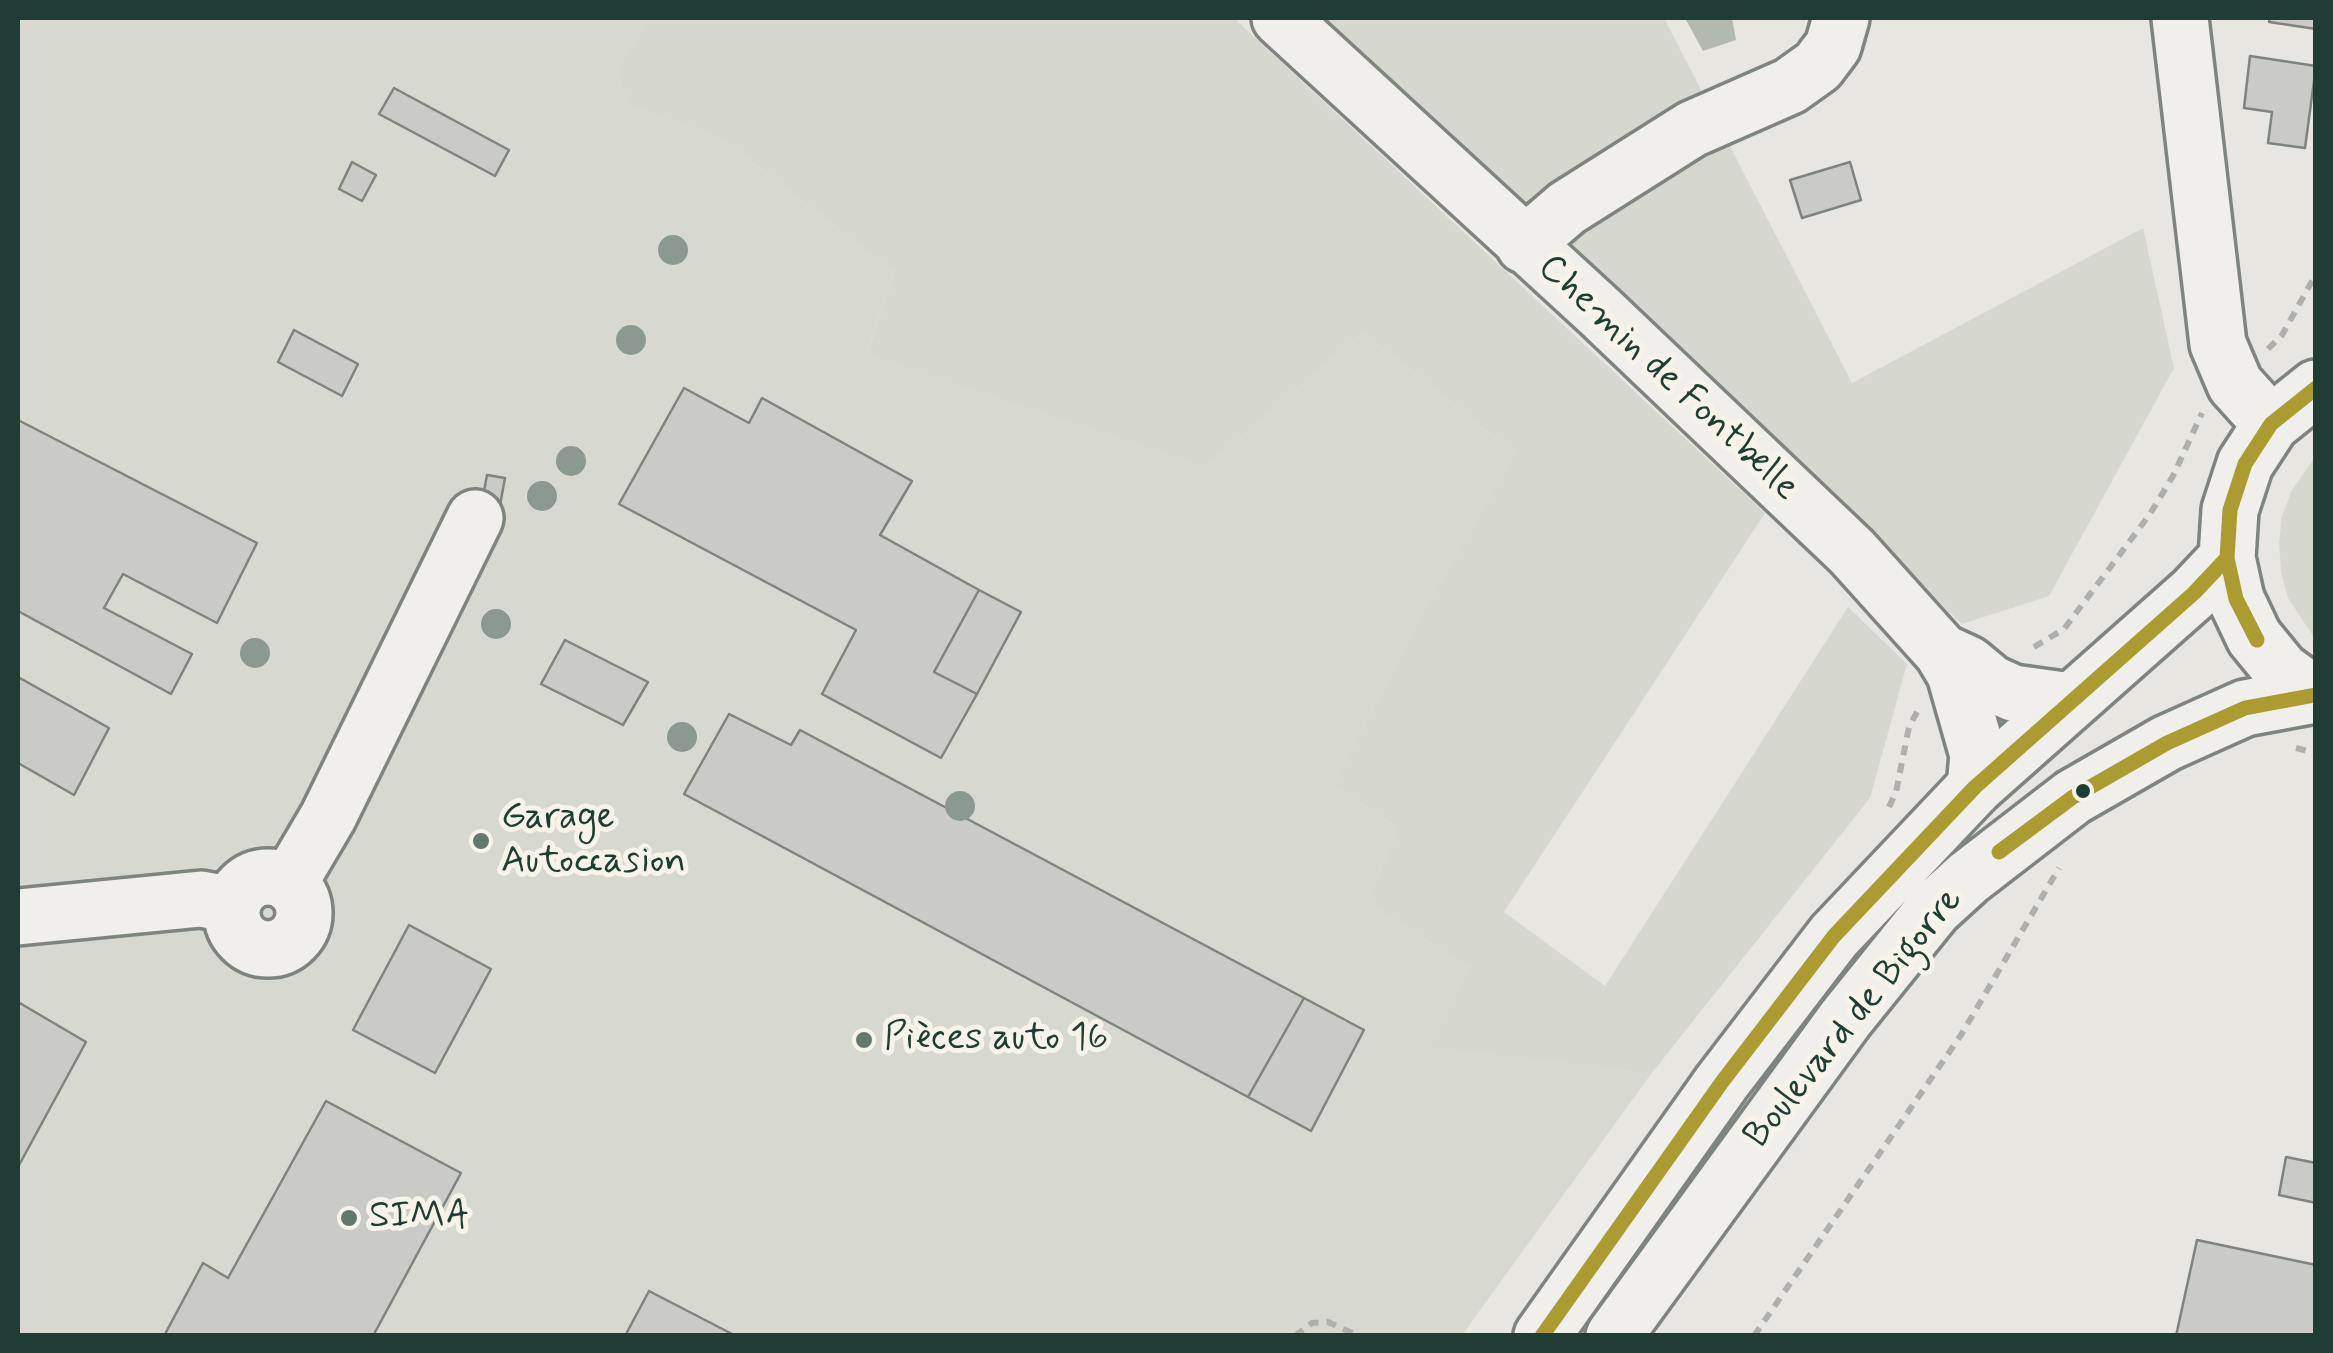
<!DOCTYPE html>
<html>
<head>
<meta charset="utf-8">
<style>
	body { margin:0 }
	#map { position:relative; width:2333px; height:1353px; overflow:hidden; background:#e7e6e0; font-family:Mynerve,sans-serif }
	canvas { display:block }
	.frame { position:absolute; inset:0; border:20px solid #1f3d34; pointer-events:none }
</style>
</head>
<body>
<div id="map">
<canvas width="2333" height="1353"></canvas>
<div class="frame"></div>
</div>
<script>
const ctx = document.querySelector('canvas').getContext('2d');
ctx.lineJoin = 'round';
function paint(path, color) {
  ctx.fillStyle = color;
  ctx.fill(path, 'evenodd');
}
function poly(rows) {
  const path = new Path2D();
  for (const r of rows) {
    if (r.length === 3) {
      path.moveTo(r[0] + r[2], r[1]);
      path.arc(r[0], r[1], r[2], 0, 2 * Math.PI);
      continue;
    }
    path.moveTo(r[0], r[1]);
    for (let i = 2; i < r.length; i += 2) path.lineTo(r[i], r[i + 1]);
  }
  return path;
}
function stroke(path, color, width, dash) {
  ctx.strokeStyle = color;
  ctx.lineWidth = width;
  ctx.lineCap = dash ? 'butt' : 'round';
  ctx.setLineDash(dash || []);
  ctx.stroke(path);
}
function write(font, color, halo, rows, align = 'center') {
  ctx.font = font + ' Mynerve,sans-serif';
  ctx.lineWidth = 10;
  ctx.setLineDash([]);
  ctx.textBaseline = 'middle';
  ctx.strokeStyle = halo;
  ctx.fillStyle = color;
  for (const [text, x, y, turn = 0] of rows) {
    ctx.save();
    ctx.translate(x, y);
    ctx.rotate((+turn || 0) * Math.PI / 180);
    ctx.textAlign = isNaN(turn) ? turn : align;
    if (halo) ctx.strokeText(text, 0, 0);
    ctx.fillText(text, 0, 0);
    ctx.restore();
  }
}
paint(poly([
	[18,18,649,18,615,71,628,105,725,141,894,273,867,353,1205,468,1363,333,1514,453,1425,607,1333,784,1398,828,1366,902,1468,967,1429,1048,1651,1074,1462,1335,18,1335]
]), '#d7d9d0');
paint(poly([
	[649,18,1234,18,1765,513,1504,912,1605,986,1848,607,1907,664,1870,798,1651,1074,1428,1048,1468,967,1366,902,1398,828,1333,784,1425,607,1514,453,1363,333,1205,468,867,354,894,273,725,141,628,105,615,71],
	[1325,18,1664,18,1852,383,2143,228,2174,368,2049,596,1962,624],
	[2315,457,2315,639,2288,598,2281,571,2279,543,2282,516,2292,490]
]), '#d6d8cf');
paint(poly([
	[1685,18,1732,18,1736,40,1703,51]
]), '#b2b9b0');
const building = poly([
	[2270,18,2316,18,2316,29,2269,22,2270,18],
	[2250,56,2316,66,2305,148,2268,143,2272,112,2244,108,2250,56],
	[394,88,509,150,495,176,379,114,394,88],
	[352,162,376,175,362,201,339,189,352,162],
	[1850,162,1861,200,1802,218,1790,180,1850,162],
	[294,330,358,364,342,396,278,362,294,330],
	[684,388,749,423,762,398,912,481,880,535,979,590,934,672,977,694,941,758,822,694,856,630,619,504,684,388],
	[18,420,257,543,217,623,123,574,104,608,192,654,171,694,18,611,18,420],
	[487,475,505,478,500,505,482,502,487,475],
	[979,590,1021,612,977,694,934,672,979,590],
	[565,640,648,682,623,725,541,684,565,640],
	[18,677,109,728,74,795,18,763,18,677],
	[729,714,791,745,800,730,1304,998,1248,1097,684,794,729,714],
	[409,925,491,969,435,1073,353,1030,409,925],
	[1304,998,1364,1030,1311,1131,1248,1097,1304,998],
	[18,1002,86,1042,18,1167,18,1002],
	[326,1101,461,1173,373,1336,164,1336,203,1263,228,1278,326,1101],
	[2286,1157,2316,1163,2316,1203,2279,1195,2286,1157],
	[2197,1240,2316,1265,2316,1336,2176,1336,2197,1240],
	[649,1291,736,1336,625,1336,649,1291]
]);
paint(building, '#cacbc6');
stroke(building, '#7e847f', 2.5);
const minor = poly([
	[1280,18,1600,312,1852,552,1942,652,1968,664,1991,683,2013,693,2071,701],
	[2180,18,2218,344,2235,384,2271,424],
	[1524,245,1567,208,1692,129,1790,86,1818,66,1833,46,1841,18],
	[1942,652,1955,674,1978,755,1975,787],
	[268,913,36],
	[289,883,328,817,475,518],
	[18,917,201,899,233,905]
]);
const major = poly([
	[2316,388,2271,424,2245,464,2230,510,2227,558,2236,599,2254,637,2281,670,2316,696],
	[1542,1336,1722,1082,1834,936,1975,787,2194,593,2227,558],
	[1614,1336,1846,1018,1934,909,1968,878,2073,797,2167,743,2245,708,2315,695]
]);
stroke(minor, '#7e847f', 62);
stroke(major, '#7e847f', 62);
stroke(poly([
	[2268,349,2282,335,2316,274],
	[2034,647,2064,629,2150,514,2173,476,2202,413],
	[2296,748,2316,753],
	[1889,807,1896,792,1909,727,1918,710],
	[1295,1336,1312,1323,1328,1322,1359,1336],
	[1754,1336,1961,1035,2059,868]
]), '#aeb0ac', 6, [10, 8]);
stroke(minor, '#f0efeb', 55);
stroke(major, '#f0efeb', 55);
stroke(poly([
	[2257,640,2236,599,2227,558,2230,510,2245,464,2271,424,2316,388],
	[1999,852,2073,797,2167,743,2245,708,2315,695],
	[1542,1336,1722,1082,1834,936,1975,787,2194,593,2227,558]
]), '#ab9c32', 15);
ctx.fillStyle = '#8c9991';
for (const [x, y] of [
	[673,250],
	[631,340],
	[571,461],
	[542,496],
	[496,624],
	[255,653],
	[682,737],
	[960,806]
]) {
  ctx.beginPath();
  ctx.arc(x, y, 15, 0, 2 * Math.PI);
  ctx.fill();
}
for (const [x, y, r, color] of [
	[2083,791,9,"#1f3d34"],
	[481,841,10,"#657870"],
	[864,1040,10,"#657870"],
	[349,1218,10,"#657870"]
]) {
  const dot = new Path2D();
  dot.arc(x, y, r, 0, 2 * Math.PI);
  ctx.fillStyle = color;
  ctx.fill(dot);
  stroke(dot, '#f7f3e8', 4);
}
write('38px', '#1f3d34', '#f7f3e8', [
	["Chemin de Fontbelle",1667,379,43],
	["Boulevard de Bigorre",1855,1019,-51]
]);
write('38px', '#1f3d34', '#f7f3e8', [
	["Garage",501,819],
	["Autoccasion",501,863],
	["Pièces auto 16",884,1040],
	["SIMA",369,1218]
], 'left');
</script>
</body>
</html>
